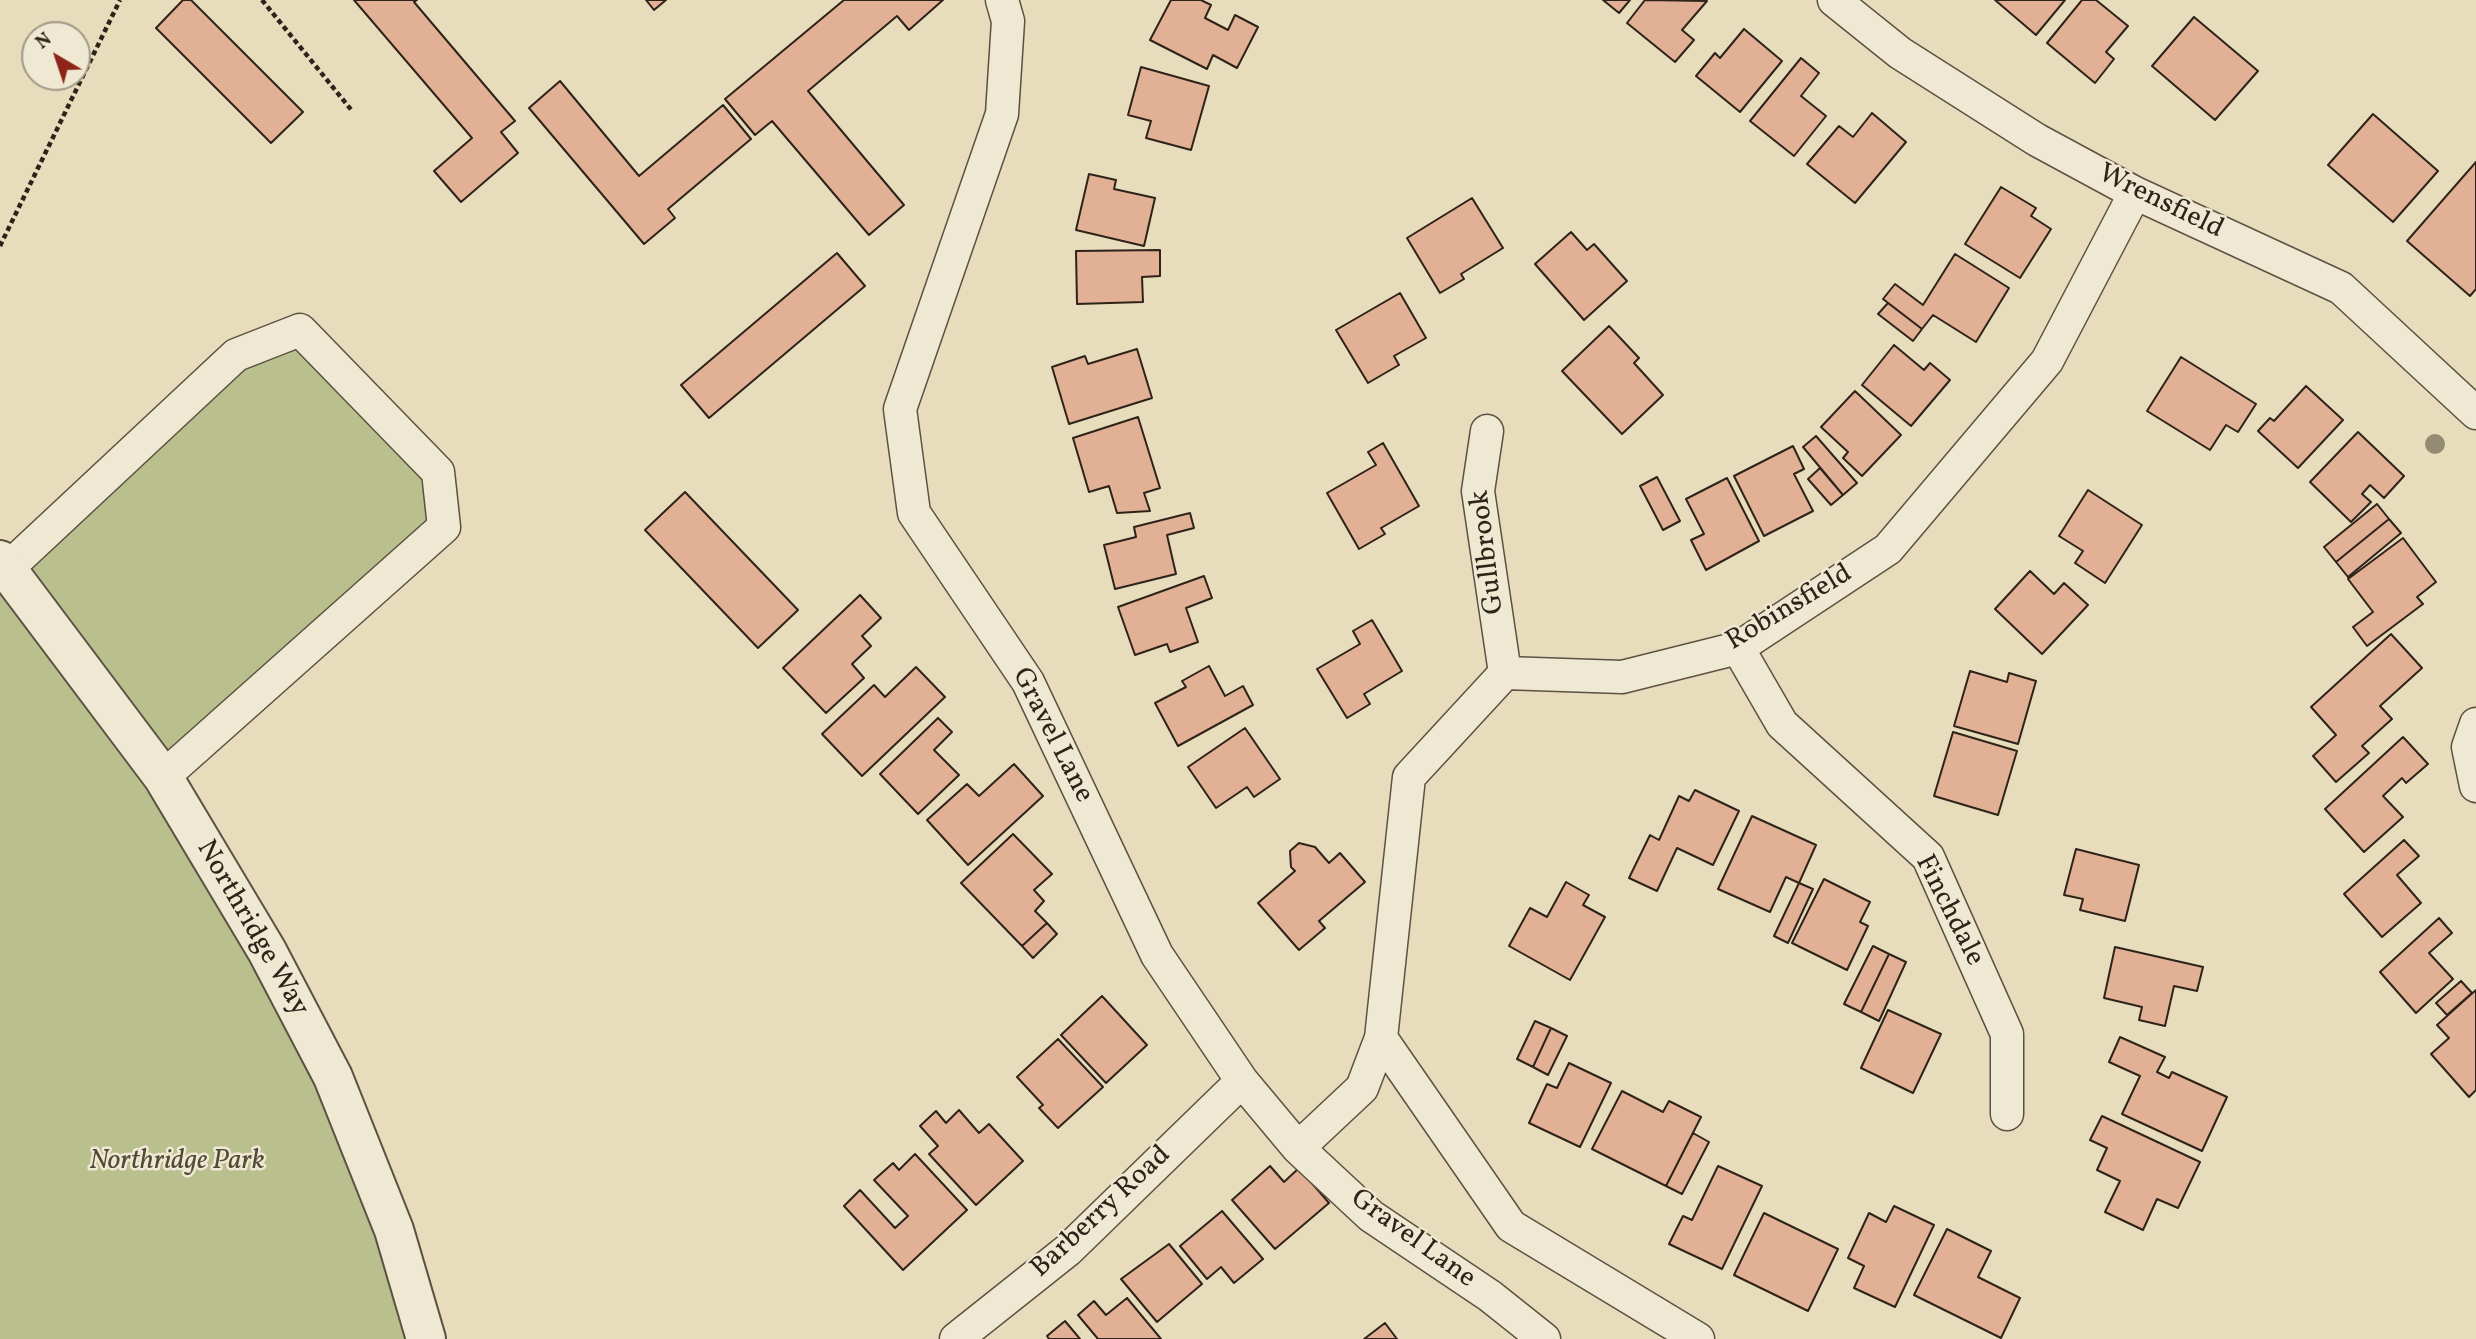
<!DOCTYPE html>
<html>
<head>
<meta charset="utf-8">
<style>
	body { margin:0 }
	#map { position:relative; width:2476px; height:1339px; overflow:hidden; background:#e7dcbb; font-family:Vollkorn,serif }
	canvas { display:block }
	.north { position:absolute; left:21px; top:21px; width:70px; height:70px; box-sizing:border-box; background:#efe8d3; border:2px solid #a29989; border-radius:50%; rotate:321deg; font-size:19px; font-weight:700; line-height:28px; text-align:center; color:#2e2319 }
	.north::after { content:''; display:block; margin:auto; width:24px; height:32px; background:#8f2418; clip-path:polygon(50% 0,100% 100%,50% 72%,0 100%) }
</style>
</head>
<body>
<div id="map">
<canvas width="2476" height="1339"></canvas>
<div class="north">N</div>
</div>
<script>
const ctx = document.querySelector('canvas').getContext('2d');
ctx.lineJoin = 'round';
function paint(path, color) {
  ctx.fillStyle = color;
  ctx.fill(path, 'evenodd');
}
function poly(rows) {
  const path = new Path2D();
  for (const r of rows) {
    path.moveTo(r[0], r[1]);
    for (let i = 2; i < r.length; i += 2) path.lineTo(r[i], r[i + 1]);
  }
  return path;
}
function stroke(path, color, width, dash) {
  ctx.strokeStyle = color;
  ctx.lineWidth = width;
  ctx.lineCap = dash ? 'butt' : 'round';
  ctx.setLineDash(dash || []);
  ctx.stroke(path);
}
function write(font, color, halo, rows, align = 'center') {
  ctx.font = font + ' Vollkorn,serif';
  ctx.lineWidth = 5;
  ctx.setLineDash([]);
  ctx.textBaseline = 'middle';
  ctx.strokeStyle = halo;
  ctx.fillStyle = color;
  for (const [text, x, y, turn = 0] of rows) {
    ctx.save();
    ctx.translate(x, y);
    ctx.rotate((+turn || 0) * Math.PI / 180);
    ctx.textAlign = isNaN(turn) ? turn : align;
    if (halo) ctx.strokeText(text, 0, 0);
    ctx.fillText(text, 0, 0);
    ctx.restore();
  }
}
paint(poly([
	[300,330,438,472,444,527,163,777,267,951,426,1339,0,1339,0,564,236,355]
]), '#b9bf8d');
const building = poly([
	[183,0,191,0,303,112,271,143,156,28,183,0],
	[354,0,417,0,414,2,515,121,501,132,518,153,461,202,434,171,472,138,354,0],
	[646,0,666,0,654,10,646,0],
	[844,0,943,0,909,30,897,16,808,91,904,205,869,235,772,121,755,135,725,99,844,0],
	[1171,0,1201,0,1211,5,1205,18,1228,30,1235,15,1258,27,1237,68,1213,55,1207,69,1150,40,1171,0],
	[1603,0,1630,0,1619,13,1603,0],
	[1645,0,1707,1,1682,30,1694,40,1675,62,1627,23,1645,0],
	[1995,0,2065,0,2036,35,1995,0],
	[2082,0,2096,0,2128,26,2106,52,2114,59,2095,83,2047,43,2082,0],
	[2194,17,2258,71,2215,120,2152,66,2194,17],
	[1744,29,1782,61,1740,112,1696,76,1715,53,1720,58,1744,29],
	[1801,58,1819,73,1801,96,1826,116,1794,156,1750,121,1801,58],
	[1141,67,1209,86,1191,150,1146,138,1151,121,1128,115,1141,67],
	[560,81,639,176,723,105,751,139,668,209,675,218,644,244,529,108,560,81],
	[1872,113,1906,142,1855,203,1807,164,1839,126,1853,137,1872,113],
	[2373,114,2438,171,2393,222,2328,165,2373,114],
	[2476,162,2476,289,2470,296,2407,241,2476,162],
	[1089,174,1116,180,1114,189,1155,198,1144,246,1076,230,1089,174],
	[2001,187,2036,208,2031,216,2051,229,2020,278,1965,244,2001,187],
	[1472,198,1503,248,1461,274,1464,279,1440,293,1407,238,1472,198],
	[1571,232,1587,250,1594,244,1627,281,1584,320,1535,264,1571,232],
	[1160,250,1160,276,1142,277,1143,302,1077,304,1076,251,1160,250],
	[837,253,865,286,709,418,681,385,837,253],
	[1955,254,2009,288,1976,342,1933,315,1922,329,1883,299,1895,284,1923,305,1955,254],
	[1400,293,1426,338,1394,356,1399,365,1368,383,1336,330,1400,293],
	[1888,303,1922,329,1913,341,1878,314,1888,303],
	[1609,326,1639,358,1634,363,1663,395,1622,434,1562,371,1609,326],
	[1894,345,1924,370,1930,363,1950,380,1911,426,1862,385,1894,345],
	[1137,349,1152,398,1069,424,1052,367,1085,356,1088,364,1137,349],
	[2181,357,2256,404,2238,432,2226,425,2210,450,2147,411,2181,357],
	[2306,386,2343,420,2298,468,2258,431,2270,418,2274,421,2306,386],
	[1855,391,1901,435,1862,476,1843,458,1848,452,1821,427,1855,391],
	[1138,417,1160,488,1144,493,1150,511,1117,513,1109,486,1089,492,1073,438,1138,417],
	[2358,432,2404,476,2384,498,2370,485,2362,494,2371,502,2351,522,2310,482,2358,432],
	[1816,436,1857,483,1843,495,1803,447,1816,436],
	[1383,443,1419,506,1381,528,1385,534,1359,549,1327,493,1376,465,1368,452,1383,443],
	[1793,446,1804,469,1794,474,1813,511,1764,536,1734,476,1793,446],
	[1820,468,1843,495,1831,505,1808,479,1820,468],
	[1657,477,1680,521,1663,530,1640,486,1657,477],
	[1727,478,1759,541,1706,570,1691,540,1704,534,1686,499,1727,478],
	[2088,490,2142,525,2105,583,2075,563,2083,551,2059,536,2088,490],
	[685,492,798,610,758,648,645,530,685,492],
	[2377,504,2389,519,2336,562,2324,547,2377,504],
	[1190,513,1194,528,1167,535,1176,574,1115,589,1104,545,1136,537,1134,527,1190,513],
	[2389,519,2401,533,2348,577,2336,562,2389,519],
	[2403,538,2436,582,2417,597,2423,604,2367,646,2353,627,2373,612,2348,579,2403,538],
	[2030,571,2054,594,2064,583,2088,605,2042,654,1995,609,2030,571],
	[1204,576,1212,598,1186,608,1198,642,1170,652,1167,644,1135,655,1118,607,1204,576],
	[860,595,881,618,862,636,871,646,852,664,864,678,826,713,783,668,860,595],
	[1372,620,1402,671,1364,694,1370,704,1347,718,1317,669,1360,644,1353,631,1372,620],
	[2391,634,2422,668,2380,706,2392,719,2362,746,2369,753,2336,782,2313,756,2336,735,2311,707,2391,634],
	[1209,666,1225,696,1243,686,1253,705,1178,746,1155,703,1186,687,1182,681,1209,666],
	[916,667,945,697,862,776,822,734,874,685,885,697,916,667],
	[1970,671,2007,682,2009,673,2036,681,2018,744,1954,726,1970,671],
	[938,718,952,732,934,750,959,775,918,814,880,774,938,718],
	[1245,728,1280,779,1254,797,1247,787,1216,808,1188,767,1245,728],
	[1953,732,2017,751,1998,815,1934,796,1953,732],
	[2403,737,2428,764,2406,783,2402,778,2383,796,2403,817,2364,852,2325,809,2403,737],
	[1014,764,1043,796,968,865,927,820,967,784,979,796,1014,764],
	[1695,790,1739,811,1713,865,1677,848,1657,891,1629,878,1650,835,1659,840,1679,796,1689,801,1695,790],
	[1752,816,1816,845,1799,883,1786,877,1770,912,1718,889,1752,816],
	[1013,834,1052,874,1034,890,1044,901,1035,911,1047,923,1022,946,961,883,1013,834],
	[2404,840,2419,856,2397,875,2421,903,2382,937,2344,894,2404,840],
	[1299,843,1315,847,1329,863,1340,853,1365,882,1319,921,1325,928,1299,950,1258,903,1295,871,1291,867,1290,851,1299,843],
	[2076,849,2139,865,2125,921,2080,910,2083,899,2064,895,2076,849],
	[1824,879,1870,902,1860,922,1868,926,1847,970,1792,943,1824,879],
	[1566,882,1589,895,1583,905,1605,917,1570,980,1509,946,1530,908,1547,917,1566,882],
	[1799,883,1813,889,1788,943,1774,936,1799,883],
	[2439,918,2452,933,2429,953,2453,979,2416,1013,2380,972,2439,918],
	[1047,923,1057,934,1033,958,1022,946,1047,923],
	[1873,946,1889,954,1861,1012,1844,1004,1873,946],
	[2115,947,2203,967,2197,991,2174,986,2165,1026,2139,1020,2142,1007,2104,998,2115,947],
	[1889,954,1906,962,1879,1021,1861,1012,1889,954],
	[2461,981,2472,993,2447,1015,2436,1003,2461,981],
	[2476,990,2476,1090,2469,1097,2431,1054,2449,1038,2437,1025,2476,990],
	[1102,996,1147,1045,1106,1083,1061,1035,1102,996],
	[1888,1010,1941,1034,1913,1093,1861,1068,1888,1010],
	[1535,1021,1551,1028,1533,1067,1517,1059,1535,1021],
	[1551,1028,1567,1036,1548,1075,1533,1067,1551,1028],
	[2120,1037,2165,1057,2157,1072,2169,1078,2172,1072,2227,1097,2202,1151,2122,1114,2140,1076,2109,1062,2120,1037],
	[1058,1039,1103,1087,1058,1128,1039,1108,1043,1105,1017,1077,1058,1039],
	[1569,1063,1611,1083,1580,1147,1529,1123,1547,1084,1557,1088,1569,1063],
	[1622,1091,1663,1112,1669,1101,1701,1117,1666,1186,1592,1149,1622,1091],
	[959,1110,979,1133,989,1124,1023,1161,976,1205,929,1154,938,1146,920,1126,936,1111,946,1123,959,1110],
	[2102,1116,2200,1162,2178,1208,2157,1199,2143,1230,2105,1212,2120,1181,2097,1170,2107,1148,2090,1140,2102,1116],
	[1693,1133,1709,1142,1682,1194,1666,1186,1693,1133],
	[915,1154,967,1210,903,1270,844,1206,860,1190,895,1228,908,1216,874,1180,893,1163,899,1170,915,1154],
	[1270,1166,1284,1182,1299,1168,1329,1203,1275,1249,1232,1200,1270,1166],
	[1718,1166,1762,1186,1722,1269,1669,1244,1683,1216,1692,1220,1718,1166],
	[1894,1206,1934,1225,1895,1307,1854,1288,1864,1266,1848,1258,1869,1213,1886,1222,1894,1206],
	[1222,1211,1263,1259,1234,1283,1221,1267,1207,1279,1180,1246,1222,1211],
	[1764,1213,1838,1249,1808,1311,1734,1275,1764,1213],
	[1947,1229,1991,1251,1978,1277,2020,1298,2001,1338,1914,1295,1947,1229],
	[1169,1244,1202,1284,1157,1322,1121,1279,1169,1244],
	[1127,1298,1161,1339,1098,1339,1078,1315,1094,1301,1106,1315,1127,1298],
	[1065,1321,1080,1339,1049,1339,1047,1336,1065,1321],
	[1385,1323,1397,1339,1364,1339,1385,1323]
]);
paint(building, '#e2b095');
stroke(building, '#2e2319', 2);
const minor = poly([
	[1002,0,1008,21,1002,114,900,409,914,513,1028,682,1157,955,1242,1081,1298,1148,1371,1216,1490,1296,1544,1339],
	[1834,0,1900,53,2037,140,2135,193,2341,288,2476,413],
	[1487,431,1478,491,1505,673],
	[8,568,236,355,300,330,438,472,444,527,163,777],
	[1738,648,1782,724,1928,857,2007,1034,2007,1114],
	[2476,724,2468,747,2476,786],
	[1381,1038,1511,1226,1698,1339],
	[1298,1148,1362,1088,1381,1038,1409,777,1505,673,1622,677,1738,648,1888,549,2047,361,2135,193],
	[956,1339,1068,1250,1242,1081]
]);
const tertiary = poly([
	[0,560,163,777,267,951,333,1077,394,1230,426,1339]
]);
stroke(minor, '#5c5142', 35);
stroke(tertiary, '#5c5142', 42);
stroke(poly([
	[262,0,353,112],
	[0,246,120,0]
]), '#2e2319', 4.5, [5, 3.5]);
stroke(minor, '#efe8d3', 32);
stroke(tertiary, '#efe8d3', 38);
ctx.fillStyle = '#948c72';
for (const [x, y] of [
	[2435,444]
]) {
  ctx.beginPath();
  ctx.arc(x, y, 10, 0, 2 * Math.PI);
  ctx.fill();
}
write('28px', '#2e2319', '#efe8d3', [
	["Wrensfield",2160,203,26],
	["Gullbrook",1489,552,-97],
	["Robinsfield",1790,609,-31],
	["Gravel Lane",1051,736,63],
	["Finchdale",1948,911,63],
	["Northridge Way",251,929,60],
	["Barberry Road",1102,1213,-43],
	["Gravel Lane",1412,1240,36]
]);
write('italic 28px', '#514a36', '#efe8d3', [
	["Northridge Park",177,1163]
]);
</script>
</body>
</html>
